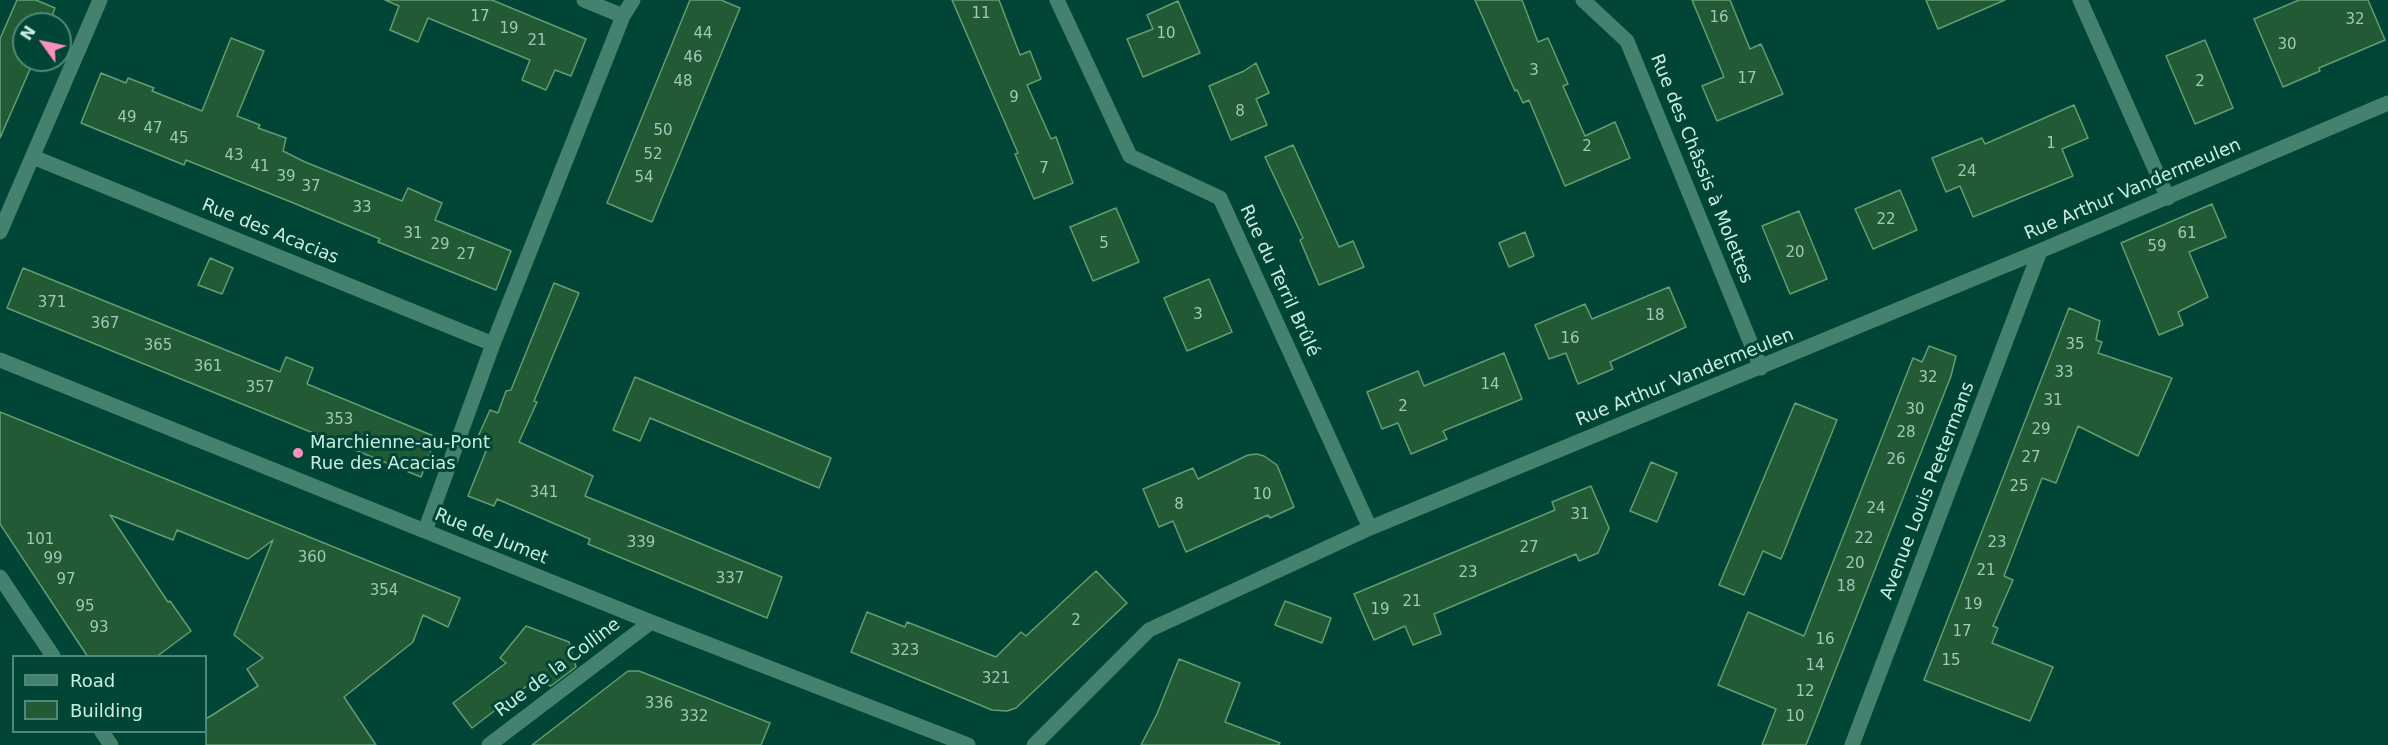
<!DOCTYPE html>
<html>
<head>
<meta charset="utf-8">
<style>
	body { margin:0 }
	#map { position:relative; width:2388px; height:745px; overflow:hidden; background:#004535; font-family:"DejaVu Sans",sans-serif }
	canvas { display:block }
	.legend { position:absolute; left:12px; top:655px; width:195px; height:78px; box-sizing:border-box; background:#004535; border:2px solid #50897a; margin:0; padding:8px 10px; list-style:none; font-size:18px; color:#c9eee1 }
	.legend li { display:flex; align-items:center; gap:12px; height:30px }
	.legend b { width:30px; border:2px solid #50897a }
	.north { position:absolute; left:12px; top:12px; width:60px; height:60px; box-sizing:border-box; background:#004535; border:2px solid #50897a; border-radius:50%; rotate:303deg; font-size:16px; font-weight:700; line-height:24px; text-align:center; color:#c9eee1 }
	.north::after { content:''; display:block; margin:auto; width:21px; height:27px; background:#fc8fc2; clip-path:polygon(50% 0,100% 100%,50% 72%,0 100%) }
</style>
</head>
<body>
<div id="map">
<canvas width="2388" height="745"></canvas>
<ul class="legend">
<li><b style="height:8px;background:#44826f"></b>Road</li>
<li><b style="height:16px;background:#215a34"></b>Building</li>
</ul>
<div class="north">N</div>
</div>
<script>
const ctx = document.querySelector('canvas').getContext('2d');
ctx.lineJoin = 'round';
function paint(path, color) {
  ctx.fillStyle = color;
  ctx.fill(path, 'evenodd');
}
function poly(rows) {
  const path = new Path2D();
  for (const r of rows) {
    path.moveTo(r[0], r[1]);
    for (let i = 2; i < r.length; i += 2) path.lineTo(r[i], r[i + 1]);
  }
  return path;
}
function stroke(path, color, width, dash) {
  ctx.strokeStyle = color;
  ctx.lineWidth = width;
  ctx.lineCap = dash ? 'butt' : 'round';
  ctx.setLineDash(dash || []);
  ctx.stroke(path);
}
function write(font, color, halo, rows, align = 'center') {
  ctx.font = font + ' "DejaVu Sans",sans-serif';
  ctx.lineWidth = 6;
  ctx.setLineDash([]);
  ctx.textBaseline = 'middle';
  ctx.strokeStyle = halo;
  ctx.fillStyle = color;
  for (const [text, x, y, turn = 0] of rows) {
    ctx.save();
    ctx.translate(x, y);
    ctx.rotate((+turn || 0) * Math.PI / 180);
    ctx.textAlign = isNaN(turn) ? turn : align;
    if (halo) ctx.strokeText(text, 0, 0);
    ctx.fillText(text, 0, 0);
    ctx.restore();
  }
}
const building = poly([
	[17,0,36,0,55,8,49,24,24,24,24,60,34,60,0,138,0,39,17,0],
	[385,0,492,0,586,39,571,76,555,70,546,90,522,80,530,60,428,18,418,42,390,30,399,6,385,0],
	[690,0,721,0,740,8,652,222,607,203,690,0],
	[952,0,999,0,1020,55,1030,51,1041,79,1027,85,1051,139,1056,137,1073,183,1034,199,1015,154,1018,153,952,0],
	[1475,0,1522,0,1538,42,1548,38,1568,84,1563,86,1585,136,1615,122,1630,158,1565,186,1529,100,1523,103,1517,90,1515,91,1475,0],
	[1692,0,1730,0,1750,49,1761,44,1783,94,1717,121,1702,86,1724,77,1692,0],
	[1926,0,2005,0,1938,29,1926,0],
	[2299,0,2368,0,2385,40,2319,68,2320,71,2283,87,2254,19,2299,0],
	[1178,1,1200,53,1143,77,1127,39,1153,29,1147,15,1178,1],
	[231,38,264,51,237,116,260,125,258,128,286,138,283,151,305,162,402,201,408,188,442,203,435,220,511,251,496,290,378,242,380,239,291,202,186,160,184,165,81,123,101,73,126,83,128,78,154,88,152,91,202,111,231,38],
	[2205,40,2233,108,2195,124,2166,56,2205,40],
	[1256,63,1269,93,1256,99,1267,125,1231,140,1209,86,1244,71,1256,63],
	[2074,105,2088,138,2062,149,2073,176,1973,217,1960,186,1946,192,1932,158,1982,138,1985,144,2074,105],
	[1293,145,1339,247,1353,241,1364,267,1319,285,1300,240,1303,238,1265,157,1293,145],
	[1900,190,1917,230,1873,249,1855,209,1900,190],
	[2212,204,2226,237,2189,252,2208,297,2178,312,2183,325,2159,335,2121,243,2212,204],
	[1116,208,1139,262,1093,281,1070,227,1116,208],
	[1799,211,1827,279,1790,294,1762,226,1799,211],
	[1525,232,1534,256,1509,267,1499,243,1525,232],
	[210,258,233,268,222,294,198,285,210,258],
	[23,268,280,372,286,357,313,368,307,384,436,437,421,477,7,308,23,268],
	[1209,279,1232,332,1187,351,1164,298,1209,279],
	[554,283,579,293,534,401,537,402,519,442,593,476,585,496,782,577,767,618,588,544,590,539,497,499,494,506,468,496,488,446,476,441,490,410,498,413,506,391,511,390,554,283],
	[1669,287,1686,327,1610,362,1613,369,1578,384,1566,353,1549,359,1535,325,1585,304,1592,319,1669,287],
	[2069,308,2100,321,2096,340,2102,342,2098,353,2172,378,2138,456,2078,426,2056,483,2042,478,2004,576,2013,580,1993,626,1998,628,1992,643,2053,667,2030,721,1924,680,2069,308],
	[1929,346,1956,356,1951,376,1806,745,1762,745,1776,709,1718,685,1748,612,1804,636,1913,358,1922,362,1929,346],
	[1504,353,1522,399,1443,431,1447,439,1411,454,1398,423,1382,429,1367,392,1418,371,1424,386,1504,353],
	[635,377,831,458,819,488,650,418,640,441,613,430,635,377],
	[1795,403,1837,420,1781,559,1763,551,1744,595,1719,585,1795,403],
	[0,412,460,598,448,627,423,615,413,642,344,697,376,745,206,745,206,719,258,686,247,669,263,658,234,635,273,540,248,559,177,530,173,540,110,515,168,602,170,601,191,631,156,657,88,657,0,524,0,412],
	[1257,454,1264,456,1277,465,1294,507,1270,518,1268,515,1186,552,1173,521,1159,527,1143,489,1193,468,1198,479,1248,455,1257,454],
	[1651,462,1677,473,1657,522,1630,511,1651,462],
	[1591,486,1609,528,1598,553,1579,561,1576,554,1434,614,1441,634,1413,645,1405,626,1374,640,1354,594,1555,510,1552,502,1591,486],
	[1096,571,1127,603,1016,708,1007,711,992,710,851,652,867,612,905,627,907,622,996,657,1021,632,1026,636,1096,571],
	[1285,601,1331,618,1322,643,1275,625,1285,601],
	[526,626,569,642,576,667,551,686,536,679,472,728,453,703,506,663,500,658,526,626],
	[1179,659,1240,683,1225,722,1280,743,1279,745,1141,745,1157,714,1179,659],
	[628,671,639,671,770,723,761,745,532,745,628,671]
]);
paint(building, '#215a34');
stroke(building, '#659d73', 1.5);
stroke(poly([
	[1057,0,1130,156,1220,198,1370,528],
	[1583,0,1627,41,1761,368],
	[2080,0,2168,198],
	[623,16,633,0],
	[33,157,493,344],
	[0,232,100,0],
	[0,360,651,622,968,745],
	[425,531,493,344,623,16,584,0],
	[0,577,53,656],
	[102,732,111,745],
	[489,745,651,622],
	[1034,745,1149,630,1370,528,2040,251,2388,103],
	[1852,745,2040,251]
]), '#44826f', 15);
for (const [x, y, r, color] of [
	[298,453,6,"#fc8fc2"]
]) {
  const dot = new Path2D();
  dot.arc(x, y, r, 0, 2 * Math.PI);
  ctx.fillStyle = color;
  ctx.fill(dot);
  stroke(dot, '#004535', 2);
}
write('15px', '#9fc9b6', null, [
	["11",981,14],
	["17",480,17],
	["16",1719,18],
	["32",2355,20],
	["19",509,29],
	["44",703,34],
	["10",1166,34],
	["21",537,41],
	["30",2287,45],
	["46",693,58],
	["3",1534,71],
	["17",1747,79],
	["48",683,82],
	["2",2200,82],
	["9",1014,98],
	["8",1240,112],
	["49",127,118],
	["47",153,129],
	["50",663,131],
	["45",179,139],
	["1",2051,144],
	["2",1587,147],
	["52",653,155],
	["43",234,156],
	["41",260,167],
	["7",1044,169],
	["24",1967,172],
	["39",286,177],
	["54",644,178],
	["37",311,187],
	["33",362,208],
	["22",1886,220],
	["31",413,234],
	["61",2187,234],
	["5",1104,244],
	["29",440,245],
	["59",2157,247],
	["20",1795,253],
	["27",466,255],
	["371",52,303],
	["3",1198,315],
	["18",1655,316],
	["367",105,324],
	["16",1570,339],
	["35",2075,345],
	["365",158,346],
	["361",208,367],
	["33",2064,373],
	["32",1928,378],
	["14",1490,385],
	["357",260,388],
	["31",2053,401],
	["2",1403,407],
	["30",1915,410],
	["353",339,420],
	["29",2041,430],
	["28",1906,433],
	["27",2031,458],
	["26",1896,460],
	["25",2019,487],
	["341",544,493],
	["10",1262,495],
	["8",1179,505],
	["24",1876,509],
	["31",1580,515],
	["22",1864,539],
	["101",40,540],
	["339",641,543],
	["23",1997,543],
	["27",1529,548],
	["360",312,558],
	["99",53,559],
	["20",1855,564],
	["21",1986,571],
	["23",1468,573],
	["337",730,579],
	["97",66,580],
	["18",1846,587],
	["354",384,591],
	["21",1412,602],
	["19",1973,605],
	["95",85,607],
	["19",1380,610],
	["2",1076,621],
	["93",99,628],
	["17",1962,632],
	["16",1825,640],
	["323",905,651],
	["15",1951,661],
	["14",1815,666],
	["321",996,679],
	["12",1805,692],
	["336",659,704],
	["332",694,717],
	["10",1795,717]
]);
write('18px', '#c9eee1', '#004535', [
	["Rue des Châssis à Molettes",1701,169,68],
	["Rue Arthur Vandermeulen",2133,190,-23],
	["Rue des Acacias",270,232,22],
	["Rue du Terril Brûlé",1279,281,65],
	["Rue Arthur Vandermeulen",1685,378,-22],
	["Avenue Louis Peetermans",1928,491,-69],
	["Rue de Jumet",491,537,22],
	["Rue de la Colline",558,668,-37]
]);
write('18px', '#c9eee1', '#004535', [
	["Marchienne-au-Pont",310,443],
	["Rue des Acacias",310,464]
], 'left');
</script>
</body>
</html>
